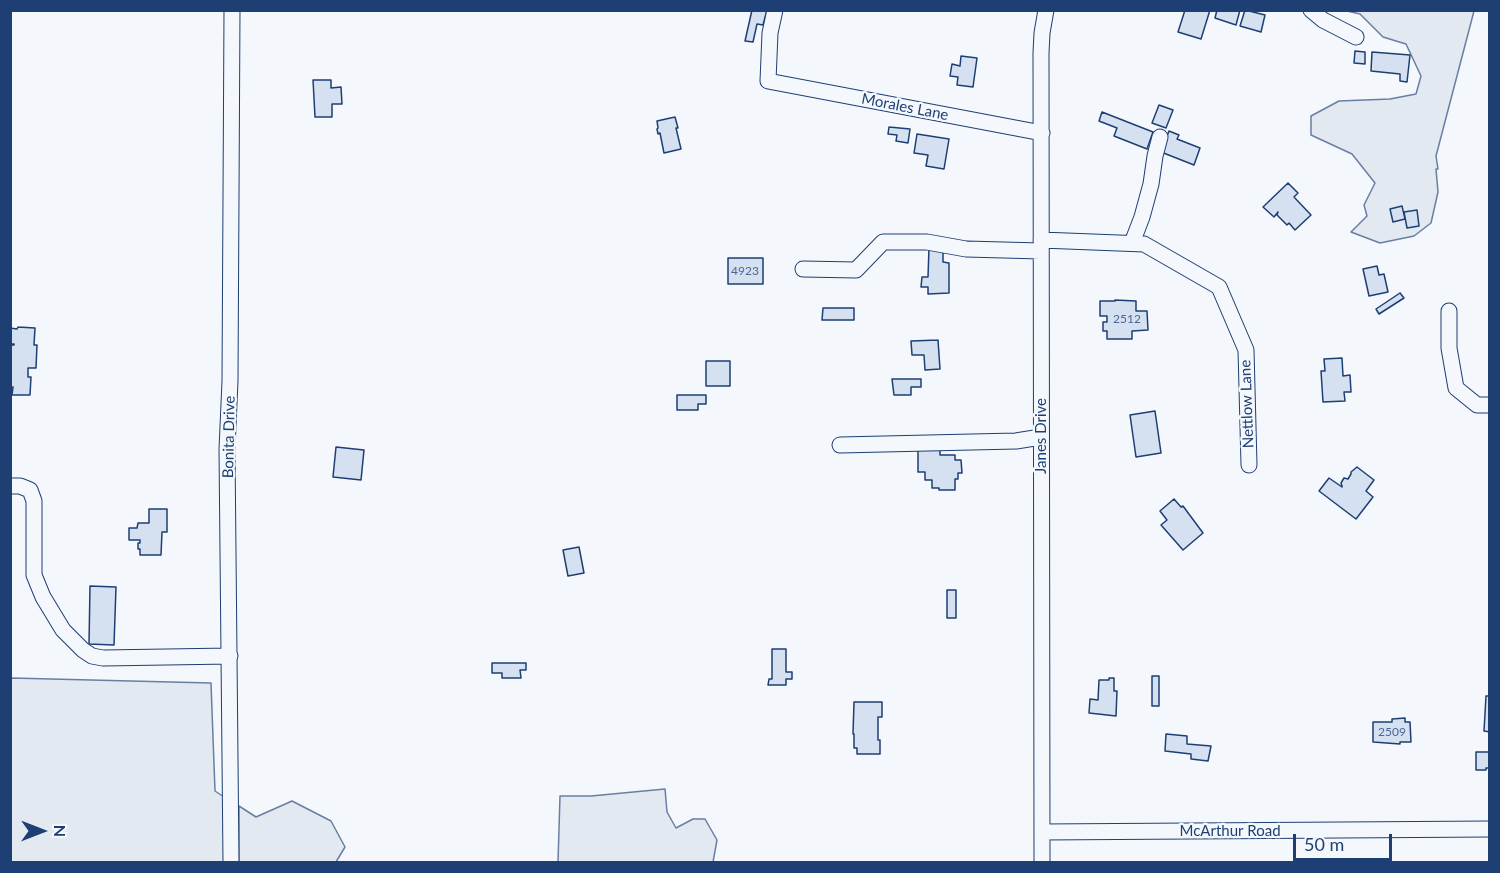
<!DOCTYPE html>
<html>
<head>
<meta charset="utf-8">
<style>
	body { margin:0 }
	#map { position:relative; width:1500px; height:873px; overflow:hidden; background:#f4f7fb; font-family:Lato,sans-serif }
	canvas { display:block }
	.frame { position:absolute; inset:0; border:12px solid #1d3f73; pointer-events:none }
	.north { position:absolute; left:12px; top:801px; width:60px; height:60px; -webkit-text-stroke:4px #f4f7fb; paint-order:stroke; rotate:90deg; font-size:16px; font-weight:700; line-height:24px; text-align:center; color:#1d3f73 }
	.north::after { content:''; display:block; margin:auto; width:21px; height:27px; background:#1d3f73; clip-path:polygon(50% 0,100% 100%,50% 72%,0 100%) }
	.scale { position:absolute; left:1293px; top:834px; width:99px; height:27px; box-sizing:border-box; border:3px solid #1d3f73; border-top:0; padding-left:8px; font-size:18px; line-height:21px; white-space:nowrap; color:#1d3f73; -webkit-text-stroke:4px #f4f7fb; paint-order:stroke }
</style>
</head>
<body>
<div id="map">
<canvas width="1500" height="873"></canvas>
<div class="frame"></div>
<div class="north">N</div>
<div class="scale">50 m</div>
</div>
<script>
const ctx = document.querySelector('canvas').getContext('2d');
ctx.lineJoin = 'round';
function paint(path, color) {
  ctx.fillStyle = color;
  ctx.fill(path, 'evenodd');
}
function poly(rows) {
  const path = new Path2D();
  for (const r of rows) {
    path.moveTo(r[0], r[1]);
    for (let i = 2; i < r.length; i += 2) path.lineTo(r[i], r[i + 1]);
  }
  return path;
}
function stroke(path, color, width, dash) {
  ctx.strokeStyle = color;
  ctx.lineWidth = width;
  ctx.lineCap = dash ? 'butt' : 'round';
  ctx.setLineDash(dash || []);
  ctx.stroke(path);
}
function write(font, color, halo, rows, align = 'center') {
  ctx.font = font + ' Lato,sans-serif';
  ctx.lineWidth = 4.5;
  ctx.setLineDash([]);
  ctx.textBaseline = 'middle';
  ctx.strokeStyle = halo;
  ctx.fillStyle = color;
  for (const [text, x, y, turn = 0] of rows) {
    ctx.save();
    ctx.translate(x, y);
    ctx.rotate((+turn || 0) * Math.PI / 180);
    ctx.textAlign = isNaN(turn) ? turn : align;
    if (halo) ctx.strokeText(text, 0, 0);
    ctx.fillText(text, 0, 0);
    ctx.restore();
  }
}
const green = poly([
	[1347,11,1474,11,1436,156,1438,169,1436,169,1438,192,1431,223,1414,236,1380,243,1351,232,1367,216,1364,205,1375,183,1352,154,1311,135,1311,116,1339,101,1390,99,1416,94,1421,76,1406,44,1383,37,1360,14,1347,11],
	[11,678,211,683,215,791,224,797,224,862,11,862,11,678],
	[665,789,667,812,676,828,693,819,705,819,717,840,713,862,558,862,560,796,591,796,665,789],
	[292,801,331,821,345,847,336,862,239,862,239,806,256,817,292,801]
]);
paint(green, '#e3e9f0');
stroke(green, '#687fa3', 1.5);
const building = poly([
	[752,10,767,10,763,25,757,24,753,42,745,41,752,10],
	[1185,10,1210,10,1201,39,1178,32,1185,10],
	[1217,10,1240,10,1236,25,1215,18,1217,10],
	[1245,10,1265,15,1261,32,1240,26,1245,10],
	[1355,51,1365,52,1365,64,1354,63,1355,51],
	[1372,52,1410,55,1407,82,1400,81,1400,74,1371,71,1372,52],
	[961,56,977,58,973,87,957,85,958,77,950,76,952,64,960,66,961,56],
	[313,80,331,80,331,88,341,87,342,104,332,104,332,117,315,117,313,80],
	[1159,105,1173,110,1166,128,1152,123,1159,105],
	[1102,112,1153,132,1147,149,1114,136,1117,128,1099,121,1102,112],
	[675,117,678,128,676,128,681,149,664,153,660,133,658,134,657,129,658,128,657,121,675,117],
	[889,127,910,129,908,143,896,141,897,135,888,134,889,127],
	[1169,131,1179,135,1177,139,1200,148,1194,165,1161,152,1169,131],
	[917,134,949,139,944,169,926,166,928,155,914,153,917,134],
	[1288,183,1298,193,1294,197,1311,215,1295,230,1289,223,1287,225,1277,215,1278,212,1274,217,1263,207,1288,183],
	[1402,206,1405,219,1393,222,1390,209,1402,206],
	[1417,210,1419,226,1407,228,1404,212,1417,210],
	[929,248,943,248,943,262,949,263,949,293,928,294,928,287,921,287,922,277,928,277,929,248],
	[728,258,763,258,763,284,728,284,728,258],
	[1377,266,1379,275,1384,274,1388,292,1369,296,1363,269,1377,266],
	[1400,293,1404,298,1379,314,1376,309,1400,293],
	[1115,300,1136,301,1136,311,1147,311,1148,330,1132,331,1132,339,1107,339,1107,331,1103,331,1103,322,1107,322,1107,316,1100,316,1100,301,1115,301,1115,300],
	[823,308,854,308,854,320,822,320,823,308],
	[18,327,35,328,34,345,37,345,36,368,28,368,28,377,31,377,30,395,12,395,13,387,10,387,10,345,14,345,14,344,10,344,10,328,17,329,18,327],
	[938,340,940,369,925,370,924,355,912,355,911,341,938,340],
	[1342,358,1343,376,1350,375,1351,392,1344,392,1345,401,1323,402,1321,371,1325,371,1324,359,1342,358],
	[706,361,730,361,730,386,706,386,706,361],
	[892,379,921,379,921,387,911,387,911,395,894,395,892,379],
	[677,395,706,395,706,404,698,404,698,410,677,410,677,395],
	[1155,411,1161,453,1136,457,1130,415,1155,411],
	[918,445,940,450,940,455,955,455,955,460,961,460,962,473,958,473,958,479,955,479,955,490,939,490,939,488,932,488,932,480,925,480,925,472,918,472,918,445],
	[336,447,364,450,361,480,333,477,336,447],
	[1357,467,1374,480,1366,491,1373,497,1356,519,1319,491,1329,478,1342,487,1342,486,1341,483,1344,478,1348,479,1351,474,1351,472,1357,467],
	[1174,499,1181,507,1183,506,1203,533,1183,550,1161,525,1167,520,1160,511,1174,499],
	[149,509,167,509,167,532,162,532,161,555,140,555,140,549,138,549,138,543,140,543,140,540,129,540,129,528,137,528,138,523,149,523,149,509],
	[579,547,584,573,568,576,563,550,579,547],
	[90,586,116,587,114,645,89,644,90,586],
	[947,590,956,590,956,618,947,618,947,590],
	[772,649,786,649,786,672,792,672,792,679,786,679,786,685,768,685,769,679,772,679,772,649],
	[492,663,526,663,526,670,520,670,521,678,502,678,502,673,492,673,492,663],
	[1152,676,1159,676,1159,706,1152,706,1152,676],
	[1109,678,1114,678,1114,691,1117,691,1116,716,1089,713,1090,699,1098,700,1099,680,1109,680,1109,678],
	[1486,696,1490,696,1490,732,1484,731,1486,696],
	[854,702,882,702,882,717,878,717,878,740,880,740,880,754,857,754,857,748,854,748,854,734,853,734,854,702],
	[1405,718,1405,722,1410,722,1411,742,1400,742,1400,744,1373,742,1373,722,1392,722,1392,719,1405,718],
	[1166,734,1187,736,1187,744,1211,746,1208,761,1191,759,1191,754,1165,751,1166,734],
	[1476,752,1490,752,1490,768,1486,768,1486,770,1476,770,1476,752]
]);
paint(building, '#d5e0f0');
stroke(building, '#1d3f73', 1.5);
const minor = poly([
	[775,10,770,33,768,81,1042,133],
	[1311,10,1323,20,1356,37],
	[1041,240,1144,244,1219,287,1246,350,1249,465],
	[1132,243,1142,217,1151,184,1155,156,1160,137],
	[803,269,856,270,883,242,927,242,966,249,1041,251],
	[1449,311,1449,348,1456,388,1477,405,1490,405],
	[840,445,1016,441,1041,437],
	[10,486,20,486,30,490,34,501,34,575,43,597,63,630,83,650,92,656,103,658,230,656],
	[1042,832,1490,829],
	[231,862,227,449,230,381,232,10],
	[1042,862,1041,53,1042,33,1046,10]
]);
stroke(minor, '#1d3f73', 17);
stroke(minor, '#f4f7fb', 15);
write('12px', '#4b6792', null, [
	["4923",745,271],
	["2512",1127,319],
	["2509",1392,732]
]);
write('15px', '#1d3f73', '#f4f7fb', [
	["Morales Lane",905,107,11],
	["Nettlow Lane",1247,404,-92],
	["Janes Drive",1041,436,-90],
	["Bonita Drive",229,437,-89],
	["McArthur Road",1230,831]
]);
</script>
</body>
</html>
